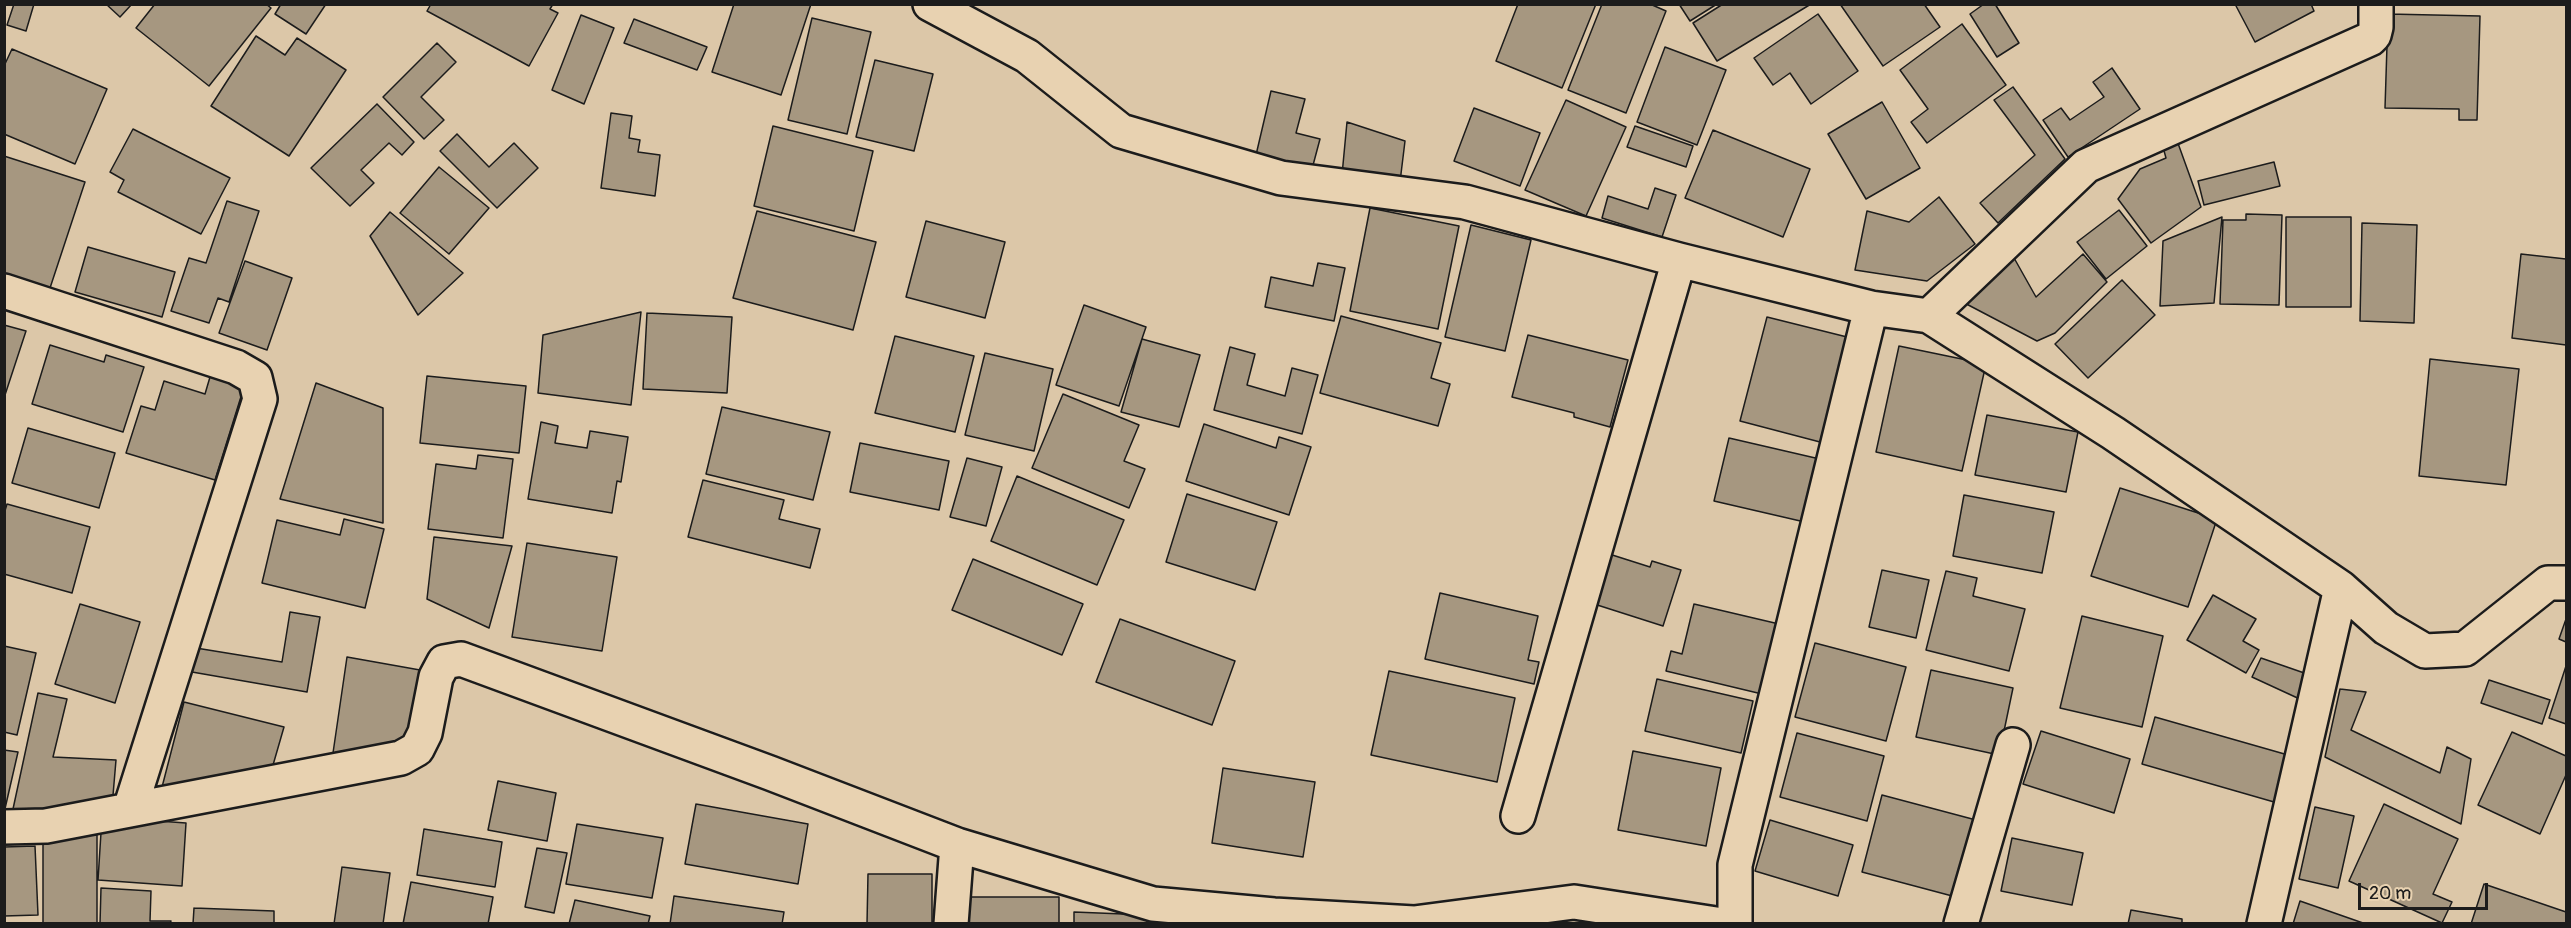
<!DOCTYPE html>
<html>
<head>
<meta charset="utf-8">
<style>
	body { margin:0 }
	#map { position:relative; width:2571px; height:928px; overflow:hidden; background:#dcc7a8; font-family:Pangolin,sans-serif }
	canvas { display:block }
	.frame { position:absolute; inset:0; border:6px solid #1c1c1c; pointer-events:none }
	.scale { position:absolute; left:2358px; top:883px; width:130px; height:27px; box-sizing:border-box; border:3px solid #1c1c1c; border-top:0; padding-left:8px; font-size:18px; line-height:21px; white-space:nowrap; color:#1c1c1c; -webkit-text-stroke:4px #e8d2b1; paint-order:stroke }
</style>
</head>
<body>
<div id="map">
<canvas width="2571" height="928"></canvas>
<div class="frame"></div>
<div class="scale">20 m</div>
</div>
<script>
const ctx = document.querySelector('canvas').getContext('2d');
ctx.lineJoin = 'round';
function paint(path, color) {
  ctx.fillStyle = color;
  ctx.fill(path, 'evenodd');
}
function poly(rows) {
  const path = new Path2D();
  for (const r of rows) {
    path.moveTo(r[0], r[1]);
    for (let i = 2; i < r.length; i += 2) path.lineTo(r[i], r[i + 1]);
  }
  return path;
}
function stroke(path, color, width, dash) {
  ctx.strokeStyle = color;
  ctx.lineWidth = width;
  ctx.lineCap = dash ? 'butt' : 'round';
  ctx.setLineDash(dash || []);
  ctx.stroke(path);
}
const building = poly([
	[14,4,34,4,26,31,7,25,14,4],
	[106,4,132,4,120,17,106,4],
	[155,4,266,4,271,8,209,86,136,28,155,4],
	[281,4,326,4,306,34,275,14,281,4],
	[431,4,553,4,550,9,558,13,529,66,427,11,431,4],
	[734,4,811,4,781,95,712,72,734,4],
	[1518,4,1596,4,1562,88,1496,61,1518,4],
	[1602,4,1650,4,1666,11,1626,113,1568,90,1602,4],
	[1679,4,1717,4,1690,21,1679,4],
	[1723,4,1811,4,1717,61,1693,23,1723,4],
	[1840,4,1924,4,1940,27,1883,66,1840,4],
	[1984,4,1995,4,2019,43,1997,57,1970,14,1984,4],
	[2235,4,2311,4,2314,11,2255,42,2235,4],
	[1818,14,1858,71,1811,104,1790,73,1773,85,1754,58,1818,14],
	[2388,14,2480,16,2477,120,2459,120,2459,109,2385,108,2388,14],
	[581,15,614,28,584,104,552,90,581,15],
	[812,18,871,32,847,134,788,120,812,18],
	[634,19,707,47,697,70,624,43,634,19],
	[1962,24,2006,85,1927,143,1911,122,1928,109,1900,70,1962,24],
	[256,36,285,55,297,38,346,70,289,156,211,106,256,36],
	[437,43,456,62,421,97,444,120,424,139,383,97,437,43],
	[1665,47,1726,70,1697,145,1637,122,1665,47],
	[12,49,107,89,75,164,4,134,4,66,12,49],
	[875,60,933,74,914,151,856,137,875,60],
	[2112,68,2140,109,2068,157,2043,120,2061,108,2070,120,2104,97,2093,82,2112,68],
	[2013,87,2065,159,1998,223,1980,203,2035,155,1994,100,2013,87],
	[1271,91,1305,99,1296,133,1320,139,1312,169,1256,155,1271,91],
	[1566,100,1626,127,1586,216,1525,190,1566,100],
	[1882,102,1920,168,1866,199,1828,134,1882,102],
	[377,104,414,142,402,155,389,143,361,170,374,183,350,206,311,168,377,104],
	[1474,108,1540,133,1520,186,1454,161,1474,108],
	[611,113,632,116,629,138,640,140,638,152,660,155,655,196,601,188,611,113],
	[1347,122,1405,141,1400,182,1342,175,1347,122],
	[773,126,873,151,854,231,754,206,773,126],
	[1635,126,1693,146,1686,167,1627,147,1635,126],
	[133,129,230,178,201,234,118,192,124,180,110,172,133,129],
	[1713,130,1810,169,1783,237,1685,198,1713,130],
	[457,134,489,167,514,143,538,168,497,208,440,151,457,134],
	[2175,135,2201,207,2151,243,2118,199,2140,169,2166,158,2161,140,2175,135],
	[4,156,85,182,50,288,4,273,4,156],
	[2274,162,2280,186,2204,205,2198,181,2274,162],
	[439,167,489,208,449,254,400,213,439,167],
	[1655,188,1676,195,1662,237,1602,218,1608,196,1648,209,1655,188],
	[1939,197,1975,244,1927,281,1855,270,1867,211,1909,222,1939,197],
	[227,201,259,211,229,302,218,298,209,323,171,311,189,258,206,263,227,201],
	[1370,208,1459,226,1438,329,1350,311,1370,208],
	[2119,210,2147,246,2106,279,2077,242,2119,210],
	[757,211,876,242,853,330,733,298,757,211],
	[390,212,463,273,418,315,370,236,390,212],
	[2246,214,2282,215,2279,305,2220,304,2223,220,2246,220,2246,214],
	[2222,217,2214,303,2160,306,2163,241,2222,217],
	[2286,217,2351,217,2351,307,2286,307,2286,217],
	[926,221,1005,242,985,318,906,297,926,221],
	[2362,223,2417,225,2414,323,2360,321,2362,223],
	[1471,225,1531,240,1505,351,1445,337,1471,225],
	[88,247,175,272,162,317,75,292,88,247],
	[2009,249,2036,297,2083,254,2107,282,2055,333,2037,341,1955,298,2009,249],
	[2521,254,2566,259,2566,345,2512,338,2521,254],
	[245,261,292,278,267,350,219,333,245,261],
	[1318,263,1345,268,1334,321,1265,307,1271,277,1313,286,1318,263],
	[2122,280,2155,315,2088,378,2055,344,2122,280],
	[1084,305,1146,327,1119,406,1056,385,1084,305],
	[641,312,631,405,538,393,543,335,641,312],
	[647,313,732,317,727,393,643,389,647,313],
	[1341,316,1441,343,1431,378,1450,384,1438,426,1320,393,1341,316],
	[1767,317,1847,337,1820,442,1740,421,1767,317],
	[4,325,26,331,4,398,4,325],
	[1528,335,1628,360,1610,427,1574,417,1574,413,1512,397,1528,335],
	[895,336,974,356,955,432,875,413,895,336],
	[1142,339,1200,355,1179,427,1121,412,1142,339],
	[50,345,104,362,106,355,144,367,123,432,32,404,50,345],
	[1899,346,1986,364,1962,471,1876,452,1899,346],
	[1230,347,1255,354,1247,385,1285,396,1292,368,1318,375,1302,434,1214,410,1230,347],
	[985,353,1053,369,1034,451,965,435,985,353],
	[2430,359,2519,369,2506,485,2419,476,2430,359],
	[427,376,526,386,519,453,420,443,427,376],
	[210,377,244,387,215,480,126,453,141,406,155,410,164,381,205,394,210,377],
	[316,383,383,408,383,523,280,499,316,383],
	[1063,394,1139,425,1124,461,1145,469,1129,508,1032,468,1063,394],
	[722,407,830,432,813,500,706,474,722,407],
	[1987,415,2078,432,2066,492,1975,475,1987,415],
	[541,422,558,426,555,443,587,448,590,431,628,437,621,482,617,481,612,513,528,499,541,422],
	[1204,424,1276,448,1279,437,1311,447,1289,515,1186,481,1204,424],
	[28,428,115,453,99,508,12,483,28,428],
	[1729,438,1824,460,1809,523,1714,501,1729,438],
	[860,443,949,461,939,510,850,492,860,443],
	[478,455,513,459,503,538,428,529,436,464,476,469,478,455],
	[967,458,1002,467,986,526,950,517,967,458],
	[1017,476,1124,520,1097,585,991,541,1017,476],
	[703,480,784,500,779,519,820,529,810,568,688,537,703,480],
	[2120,488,2217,519,2188,607,2091,576,2120,488],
	[1187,494,1277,522,1255,590,1166,562,1187,494],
	[1964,495,2054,512,2042,573,1953,556,1964,495],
	[7,504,90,527,72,593,4,574,4,514,7,504],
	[344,519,384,529,365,608,262,583,277,520,340,535,344,519],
	[434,537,512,546,489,628,427,599,434,537],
	[527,543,617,557,602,651,512,637,527,543],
	[1606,553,1650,567,1652,561,1681,570,1663,626,1591,603,1606,553],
	[973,559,1083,604,1062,655,952,610,973,559],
	[1882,570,1929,580,1916,638,1869,627,1882,570],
	[1946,571,1977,578,1973,596,2025,609,2009,671,1926,650,1946,571],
	[1440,593,1538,616,1528,660,1539,662,1534,684,1425,659,1440,593],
	[2213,595,2256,619,2243,641,2259,650,2246,673,2187,640,2213,595],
	[80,604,140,622,115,703,55,684,80,604],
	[1694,604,1779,624,1762,694,1666,671,1671,651,1682,654,1694,604],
	[290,612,320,617,307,692,192,672,196,648,282,662,290,612],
	[2082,616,2163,636,2142,727,2060,708,2082,616],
	[1120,619,1235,661,1212,725,1096,682,1120,619],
	[2566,619,2566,642,2559,639,2566,619],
	[1815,643,1906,667,1886,741,1795,717,1815,643],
	[4,646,36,653,17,735,4,732,4,646],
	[347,657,420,670,409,740,333,753,347,657],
	[2261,658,2310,675,2304,701,2252,677,2261,658],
	[2566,666,2566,724,2549,718,2566,666],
	[1931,670,2013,688,1999,755,1916,737,1931,670],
	[1389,671,1515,698,1497,782,1371,755,1389,671],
	[1657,679,1753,701,1741,753,1645,731,1657,679],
	[2489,680,2550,700,2542,724,2481,703,2489,680],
	[2340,689,2366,692,2351,730,2440,773,2447,747,2471,759,2461,824,2325,757,2340,689],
	[38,693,67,699,53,757,116,760,112,807,13,809,38,693],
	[184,702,284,727,271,772,161,791,184,702],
	[2155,717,2295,757,2281,804,2142,764,2155,717],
	[2041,731,2130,759,2114,813,2023,784,2041,731],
	[2512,732,2566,756,2566,775,2540,834,2478,805,2512,732],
	[1797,733,1884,756,1867,821,1780,797,1797,733],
	[4,750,18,752,4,813,4,750],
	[1633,751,1721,768,1706,846,1618,830,1633,751],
	[1223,768,1315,782,1303,857,1212,843,1223,768],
	[498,781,556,793,547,841,488,830,498,781],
	[1882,795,1976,820,1956,897,1862,872,1882,795],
	[696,804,808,824,798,884,685,864,696,804],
	[2384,804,2458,839,2433,894,2452,902,2442,923,2349,881,2384,804],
	[2315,807,2354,816,2338,888,2299,879,2315,807],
	[102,817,186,823,182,886,98,880,102,817],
	[1770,820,1853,845,1838,896,1755,871,1770,820],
	[577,824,663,838,652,898,566,884,577,824],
	[424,829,502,842,495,887,417,875,424,829],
	[43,835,97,835,97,924,43,924,43,835],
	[2012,838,2083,853,2072,905,2001,891,2012,838],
	[35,846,38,915,4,916,4,847,35,846],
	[537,848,567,853,554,913,525,907,537,848],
	[342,867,390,873,383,924,334,924,342,867],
	[868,874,932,874,932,924,867,924,868,874],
	[411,882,493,897,488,924,403,924,411,882],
	[2484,884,2566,912,2566,924,2471,924,2484,884],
	[101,888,151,891,150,921,171,921,170,924,100,924,101,888],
	[674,896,784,912,782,924,670,924,674,896],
	[962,897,1059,897,1059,924,962,924,962,897],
	[575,900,650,916,648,924,569,924,575,900],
	[2300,901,2363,923,2362,924,2293,924,2300,901],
	[194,908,274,911,274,924,193,924,194,908],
	[2131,910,2182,919,2182,924,2128,924,2131,910],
	[1074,912,1148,915,1147,924,1074,924,1074,912]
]);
paint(building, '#a69780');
stroke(building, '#1c1c1c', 1.5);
const minor = poly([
	[930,4,1027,56,1121,131,1281,178,1465,202,1679,260,1871,308,1929,316,2113,433,2341,588,2386,628,2425,651,2465,649,2548,583,2566,583],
	[4,291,236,367,255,378,260,399,130,809],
	[1929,316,2086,166,2370,39,2374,35,2376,27,2376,4],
	[1518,816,1679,260],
	[4,827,46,826,401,758,417,749,425,733,436,677,444,662,461,659,770,773,957,845,1153,904,1274,915,1414,923,1574,902,1716,924],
	[951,924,957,845],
	[1735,924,1735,865,1871,308],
	[1961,924,2013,745],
	[2264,924,2341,588]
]);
stroke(minor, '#1c1c1c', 38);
stroke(minor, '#e8d2b1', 33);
</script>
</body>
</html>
